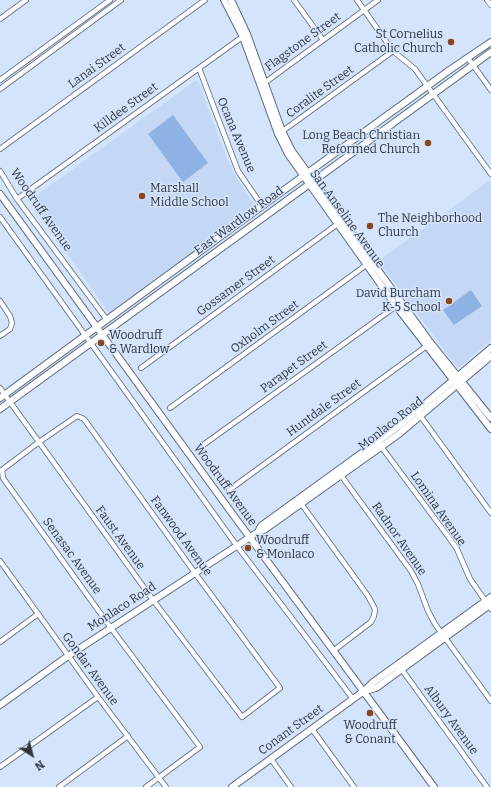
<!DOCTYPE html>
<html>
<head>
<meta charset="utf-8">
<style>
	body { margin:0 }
	#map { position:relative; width:491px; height:787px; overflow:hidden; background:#d4e4fc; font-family:Bitter,serif }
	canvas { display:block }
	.north { position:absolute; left:12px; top:735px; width:40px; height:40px; -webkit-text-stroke:3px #d4e4fc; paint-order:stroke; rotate:144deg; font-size:11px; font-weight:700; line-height:16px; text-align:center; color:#2f363f }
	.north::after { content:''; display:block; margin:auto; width:14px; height:18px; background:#2f363f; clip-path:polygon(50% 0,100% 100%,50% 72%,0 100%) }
</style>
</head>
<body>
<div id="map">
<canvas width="491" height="787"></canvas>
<div class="north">N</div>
</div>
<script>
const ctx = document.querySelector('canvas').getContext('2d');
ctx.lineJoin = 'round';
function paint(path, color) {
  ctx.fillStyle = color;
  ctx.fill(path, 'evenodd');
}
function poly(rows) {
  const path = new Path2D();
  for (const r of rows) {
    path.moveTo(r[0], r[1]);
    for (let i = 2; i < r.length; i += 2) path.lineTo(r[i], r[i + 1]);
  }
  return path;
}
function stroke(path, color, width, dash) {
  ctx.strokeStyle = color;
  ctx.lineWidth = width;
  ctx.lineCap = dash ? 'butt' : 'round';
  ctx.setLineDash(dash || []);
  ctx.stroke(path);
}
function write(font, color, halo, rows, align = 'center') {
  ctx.font = font + ' Bitter,serif';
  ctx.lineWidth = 3;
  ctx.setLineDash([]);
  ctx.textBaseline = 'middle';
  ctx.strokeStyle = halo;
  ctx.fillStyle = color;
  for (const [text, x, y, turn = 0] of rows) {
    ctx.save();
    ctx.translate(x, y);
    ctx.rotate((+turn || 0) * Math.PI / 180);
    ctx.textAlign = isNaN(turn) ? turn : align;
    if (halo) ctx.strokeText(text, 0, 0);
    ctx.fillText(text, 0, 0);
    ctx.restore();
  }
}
paint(poly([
	[195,81,198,81,227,159,237,179,255,206,109,313,30,200],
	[489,181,491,183,491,340,460,367,456,366,378,261]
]), '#c4d7f4');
paint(poly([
	[173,115,208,163,183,182,148,134],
	[471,290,482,306,454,325,443,310]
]), '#8fb2e5');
const street = poly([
	[294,0,323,40],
	[357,0,393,51,415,69,491,174],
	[487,0,491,5],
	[0,19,26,0],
	[468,58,491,90],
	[199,68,238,171,262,206],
	[0,80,110,0],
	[263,84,378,0],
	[0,89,121,0],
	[280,133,393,51],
	[0,149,205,0],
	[0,171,17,199,107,320],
	[17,199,245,35],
	[0,217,237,546,353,699],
	[0,301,10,316,12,323,10,329,0,336],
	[141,368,339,223],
	[0,388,10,402,39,442,153,600,242,717,280,688,195,573,84,419,77,416,39,442,2,470,3,478,111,628,200,747,146,787],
	[170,408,369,263],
	[419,414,491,513],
	[380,445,450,539,457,549,470,579,491,609],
	[199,448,399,304],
	[340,474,411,571,418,584,428,611,435,624,491,701],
	[229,490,428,345],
	[300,502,368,596,375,609,374,616,371,622,333,651],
	[0,561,98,697,166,787],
	[0,642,38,614],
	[400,667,487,787],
	[312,729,354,787],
	[271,759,291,787],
	[0,767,98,697],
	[59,787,128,736]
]);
const secondary = poly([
	[224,0,243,37,278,134,288,154,396,306,491,429],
	[231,0,247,34,282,131,292,151,430,342,491,418],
	[0,194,234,516,434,787],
	[0,398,262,206,451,69,491,42],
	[0,409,491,52],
	[258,532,261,526,399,426,491,348],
	[365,691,376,688,491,604],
	[0,705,68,656,258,532,264,530,399,434,491,356],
	[232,787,364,691,372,683,491,597]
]);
stroke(street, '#5a687d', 6);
stroke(secondary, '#5a687d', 8);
stroke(street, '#fff', 4.5);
stroke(secondary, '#fff', 6);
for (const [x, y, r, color] of [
	[451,42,4,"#8a451c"],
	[428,143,4,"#8a451c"],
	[142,196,4,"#8a451c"],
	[370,226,4,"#8a451c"],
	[449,301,4,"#8a451c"],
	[101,343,4,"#8a451c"],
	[248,548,4,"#8a451c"],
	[370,713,4,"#8a451c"]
]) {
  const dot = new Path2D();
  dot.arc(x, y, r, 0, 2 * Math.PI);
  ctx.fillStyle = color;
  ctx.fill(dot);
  stroke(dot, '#d4e4fc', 1.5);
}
write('12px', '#2f363f', '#d4e4fc', [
	["St Cornelius",443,35,"right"],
	["Catholic Church",443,49,"right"],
	["Long Beach Christian",420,136,"right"],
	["Reformed Church",420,150,"right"],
	["Marshall",150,189],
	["Middle School",150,203],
	["The Neighborhood",378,219],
	["Church",378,233],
	["David Burcham",441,294,"right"],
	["K-5 School",441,308,"right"],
	["Woodruff",109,336],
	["& Wardlow",109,350],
	["Woodruff",256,541],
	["& Monlaco",256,555],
	["Woodruff",370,726,"center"],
	["& Conant",370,740,"center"]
], 'left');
write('12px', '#2f363f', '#d4e4fc', [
	["Flagstone Street",303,42,-36],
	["Lanai Street",97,66,-36],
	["Coralite Street",320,92,-36],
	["Killdee Street",126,108,-36],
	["Ocana Avenue",236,135,67],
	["Woodruff Avenue",41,210,55],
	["San Anseline Avenue",347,219,54],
	["East Wardlow Road",239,221,-36],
	["Gossamer Street",236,286,-36],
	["Oxholm Street",265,327,-36],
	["Parapet Street",294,367,-36],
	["Huntdale Street",324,408,-36],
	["Monlaco Road",391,424,-38],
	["Woodruff Avenue",225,485,54],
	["Lomina Avenue",438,509,55],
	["Fanwood Avenue",181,536,54],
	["Faust Avenue",120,538,54],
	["Radnor Avenue",399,539,55],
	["Senasac Avenue",72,556,54],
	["Monlaco Road",122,607,-33],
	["Gondar Avenue",90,669,54],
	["Albury Avenue",451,720,54],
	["Conant Street",291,730,-36]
]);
</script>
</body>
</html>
